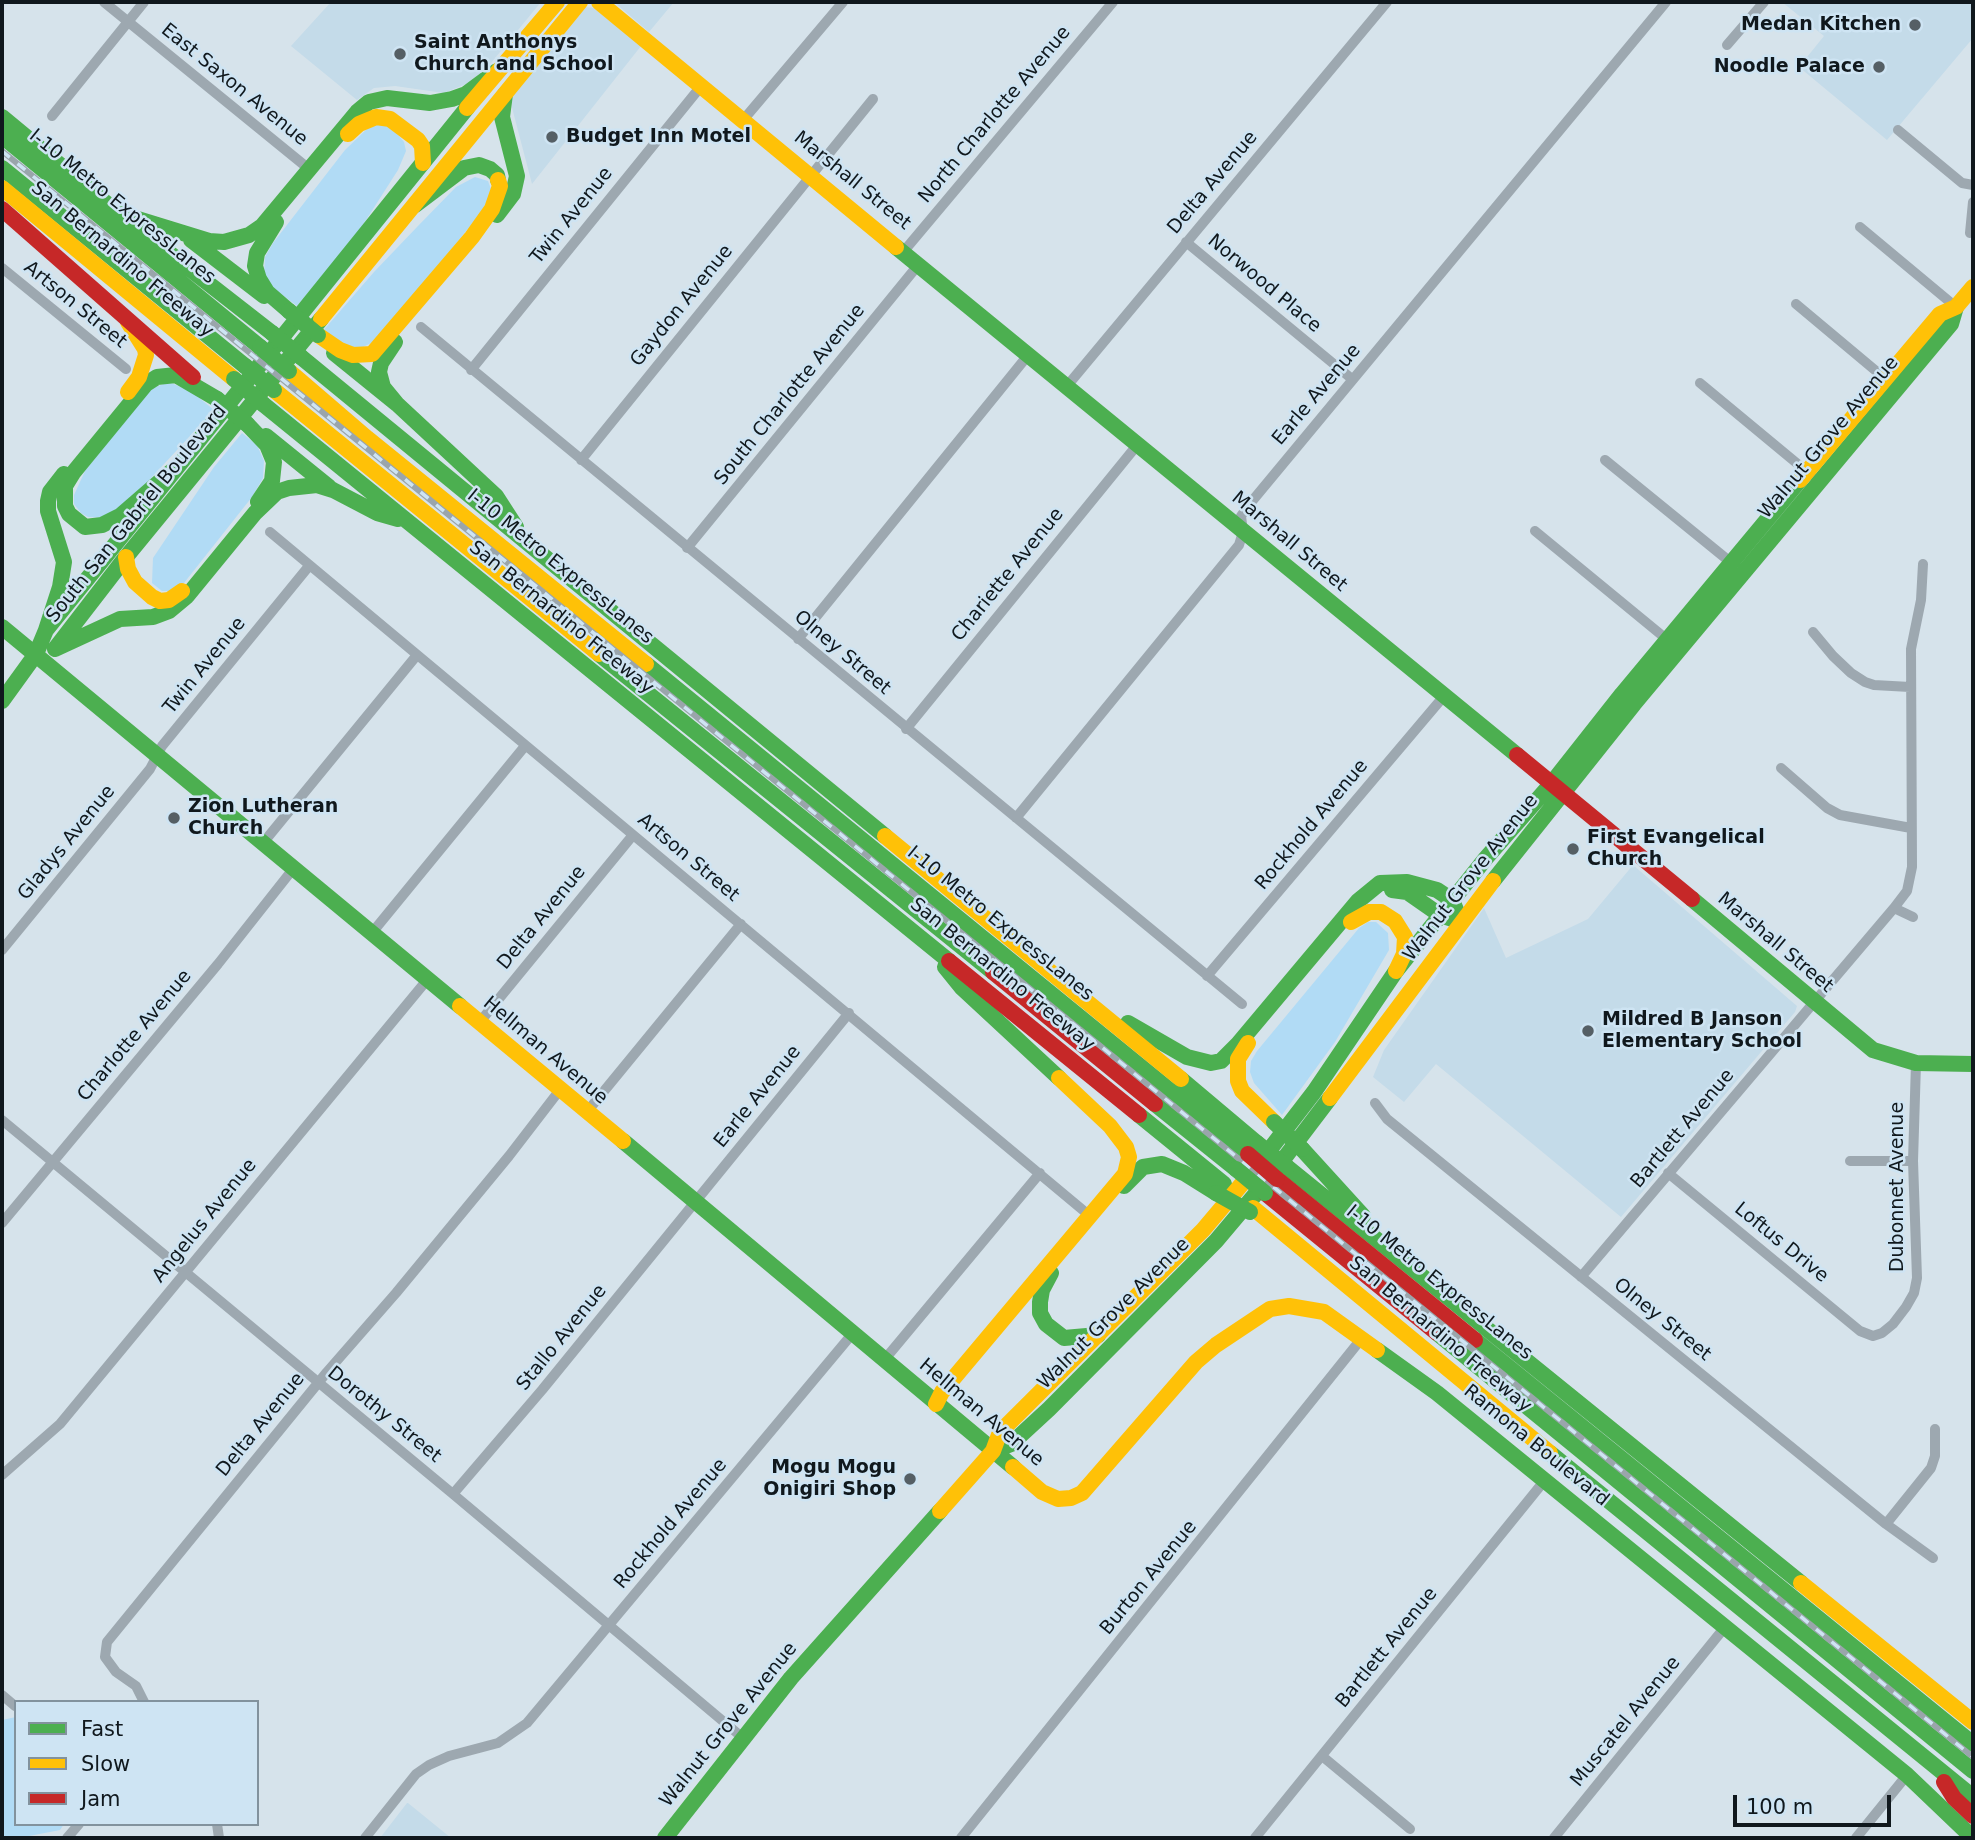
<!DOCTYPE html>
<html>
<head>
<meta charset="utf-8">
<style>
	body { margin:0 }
	#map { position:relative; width:1975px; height:1840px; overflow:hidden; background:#d6e3eb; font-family:"DejaVu Sans",sans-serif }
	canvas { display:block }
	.frame { position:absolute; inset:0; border:4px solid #10181d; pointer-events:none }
	.legend { position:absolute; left:14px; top:1700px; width:245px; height:126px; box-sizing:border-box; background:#cee4f3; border:2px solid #82929d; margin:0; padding:9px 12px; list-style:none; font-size:21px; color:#10181d }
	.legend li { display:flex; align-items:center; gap:14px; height:35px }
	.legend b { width:35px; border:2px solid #82929d }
	.scale { position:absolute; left:1733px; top:1795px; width:158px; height:32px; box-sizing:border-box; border:4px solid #10181d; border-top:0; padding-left:9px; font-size:21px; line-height:24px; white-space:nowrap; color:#10181d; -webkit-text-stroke:5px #cee4f3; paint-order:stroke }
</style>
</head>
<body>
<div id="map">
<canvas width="1975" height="1840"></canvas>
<div class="frame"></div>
<ul class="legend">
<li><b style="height:9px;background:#4caf50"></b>Fast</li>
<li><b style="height:9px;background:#ffc107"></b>Slow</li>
<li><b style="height:9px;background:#c62828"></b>Jam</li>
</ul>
<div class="scale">100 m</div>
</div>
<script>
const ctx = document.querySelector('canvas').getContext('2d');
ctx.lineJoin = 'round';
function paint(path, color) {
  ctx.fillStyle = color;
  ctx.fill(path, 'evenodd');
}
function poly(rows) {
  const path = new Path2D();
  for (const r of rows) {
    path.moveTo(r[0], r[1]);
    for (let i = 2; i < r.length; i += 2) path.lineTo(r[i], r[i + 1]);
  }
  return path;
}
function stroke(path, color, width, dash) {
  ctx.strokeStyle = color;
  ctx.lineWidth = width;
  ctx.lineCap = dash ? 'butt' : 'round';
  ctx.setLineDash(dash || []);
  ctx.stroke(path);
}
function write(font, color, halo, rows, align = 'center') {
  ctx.font = font + ' "DejaVu Sans",sans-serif';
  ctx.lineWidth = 5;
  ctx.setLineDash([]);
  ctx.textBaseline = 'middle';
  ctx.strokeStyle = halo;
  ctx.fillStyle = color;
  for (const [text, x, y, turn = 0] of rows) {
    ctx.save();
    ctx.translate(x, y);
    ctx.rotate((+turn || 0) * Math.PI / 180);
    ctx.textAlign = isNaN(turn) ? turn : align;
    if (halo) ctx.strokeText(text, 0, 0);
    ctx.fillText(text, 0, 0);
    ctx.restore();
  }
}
paint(poly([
	[331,2,541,2,491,63,471,82,444,93,395,86,374,88,357,100,291,46],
	[614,2,674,2,649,32],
	[1782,2,1973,2,1973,38,1887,140,1799,67,1824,36],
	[586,7,594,8,641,46,532,184,510,100,580,10],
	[1633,865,1797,1006,1795,1012,1621,1217,1436,1064,1404,1102,1373,1077,1384,1050,1484,908,1506,958,1588,919],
	[407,1803,408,1803,451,1838,380,1838]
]), '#c4dbe9');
paint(poly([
	[379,124,391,126,404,142,406,151,398,170,359,231,297,306,272,287,264,274,265,257,273,243,345,150,368,128],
	[475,177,488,181,491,189,486,206,381,338,355,351,322,332,374,272,417,227,456,187],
	[169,382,192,392,214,410,141,489,107,518,88,517,81,513,74,504,74,495,85,471,150,389],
	[242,433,257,445,264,461,263,478,252,497,184,583,170,591,162,591,152,583,153,558,214,467],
	[1368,922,1376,922,1388,933,1389,950,1335,1042,1282,1115,1254,1083,1250,1072,1251,1061,1257,1051,1359,928],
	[16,1717,16,1824,64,1824,60,1830,19,1838,2,1838,2,1720]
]), '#b1dbf5');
stroke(poly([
	[104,2,309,169],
	[1727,45,1764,2],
	[52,116,144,2],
	[744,119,843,2],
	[1898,130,1962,183,1973,185],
	[1860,227,1956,307],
	[1970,233,1973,202],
	[1186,242,1352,379],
	[904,251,1113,2],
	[2,268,126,369],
	[1796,304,1888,381],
	[421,327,1242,1004],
	[471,370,702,85],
	[1700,383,1811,475],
	[1067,386,1387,2],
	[581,460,873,99],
	[1605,460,1734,565],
	[1535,531,1670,642],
	[270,532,1084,1211],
	[687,548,919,264],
	[1813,632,1833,656,1851,673,1865,682,1874,685,1910,687],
	[798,639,1029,354],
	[906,729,1138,444],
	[1781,768,1827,808,1840,815,1911,828],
	[1016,818,1239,545,1243,532,1241,516,1248,506,1666,2],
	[263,843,417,655],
	[1913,917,1894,908,1907,891,1912,867,1911,649,1921,600,1923,564],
	[371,934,525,746],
	[2,950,150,769,162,746,309,566],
	[1207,976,1444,696],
	[479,1023,633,835],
	[1375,1103,1387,1119,1886,1524,1933,1558],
	[586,1113,741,924],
	[2,1120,453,1494,743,1738],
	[1850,1161,1913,1161],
	[1668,1173,1860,1331,1873,1336,1882,1333,1893,1324,1906,1307,1914,1293,1917,1278,1913,1161,1916,1063],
	[2,1223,218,964,293,869],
	[1581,1277,1894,908],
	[885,1359,1040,1173],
	[2,1475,60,1424,427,980],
	[453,1494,542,1390,849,1013],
	[1886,1524,1931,1468,1935,1456,1935,1429],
	[2,1695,15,1706],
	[144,1702,136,1686,116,1672,105,1657,107,1642,327,1372,396,1293,509,1156,559,1091],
	[1322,1756,1410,1829],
	[217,1824,219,1838],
	[67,1838,79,1824],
	[365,1838,416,1774,429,1765,449,1756,498,1743,527,1723,853,1333],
	[961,1838,1362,1338],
	[1255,1838,1545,1480],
	[1554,1838,1725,1627],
	[1856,1838,1907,1775]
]), '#9da8b0', 10);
stroke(poly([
	[2,117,118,213,272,333],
	[2,136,260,347],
	[2,168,245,366],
	[415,205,464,168,479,165,490,169,497,175,498,180],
	[118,213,209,241,224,242,249,235,262,226,357,112,369,102,387,98,430,103,452,99,466,94,497,71],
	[497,215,513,194,517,176,502,117,505,94],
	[276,222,257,253,255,266,259,279,267,292,289,311],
	[191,240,264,296],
	[896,247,1517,755],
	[395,342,381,363,379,372,383,387,397,404],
	[334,353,397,404,496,496,516,527],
	[301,357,885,836],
	[263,404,949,961],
	[247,424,267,445,274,462,272,481,258,502],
	[266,436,329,487],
	[173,470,120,516,102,525,85,527,69,514,65,506,65,486,73,473,146,384,157,377,176,375,217,399],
	[2,627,460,1006],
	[46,630,60,587,64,562,48,511,48,501,50,492,64,474],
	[55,649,126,557,321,319],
	[55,649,120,619,153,617,169,611,187,596,255,513,277,492,289,488,317,485,333,490,377,513,398,519],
	[599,654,993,972],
	[646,664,1248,1154],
	[2,701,36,654,46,630,467,108],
	[1493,881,1634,704,1951,324,1956,307],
	[1392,890,1407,892,1440,915,1461,922],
	[1692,899,1873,1050,1916,1063,1973,1064],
	[945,967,962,988,1059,1078],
	[1128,1023,1187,1057,1211,1063,1221,1061,1238,1044,1358,901,1380,883,1407,882,1437,890,1452,900,1461,922],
	[1181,1079,1257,1143],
	[1155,1104,1236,1169],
	[1139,1115,1224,1184],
	[623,1141,1013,1467],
	[1302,1149,1363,1216],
	[1257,1166,1314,1092,1396,971,1486,858,1551,784,1622,694,1800,480],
	[1287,1167,1801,1583],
	[1124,1186,1143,1167,1162,1164,1184,1173,1216,1193],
	[1051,1273,1042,1290,1040,1302,1040,1313,1046,1324,1064,1338,1098,1335],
	[1437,1333,1973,1771],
	[1475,1340,1973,1744],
	[1377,1350,1437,1393,1907,1775,1973,1838],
	[993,1451,1011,1444,1049,1409,1216,1241,1270,1177,1330,1098],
	[1550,1453,1973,1797],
	[665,1838,791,1678,940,1511]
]), '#4caf50', 16);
stroke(poly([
	[599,2,896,247],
	[467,108,557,2],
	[348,134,359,124,376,117,390,119,418,140,422,146,423,163],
	[2,188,234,379],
	[321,319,580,2],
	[128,322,145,349,146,355,139,377,128,392],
	[318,335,340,350,353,355,372,354,472,237,492,209,500,186,498,180],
	[289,371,367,438,646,664],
	[274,390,599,654],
	[1800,480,1940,314,1956,307,1973,287],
	[126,557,128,569,135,582,152,597,160,601,169,600,182,591],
	[885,836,1181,1079],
	[1351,922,1369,912,1381,912,1395,921,1405,937,1404,954,1396,971],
	[460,1006,623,1141],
	[1248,1043,1238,1059,1238,1081,1242,1091,1274,1122],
	[1330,1098,1493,881],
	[1253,1208,1550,1453],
	[936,1404,942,1392,1125,1174,1129,1157,1126,1147,1110,1126,1059,1078],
	[1013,1467,1042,1492,1058,1499,1071,1498,1082,1493,1196,1362,1216,1345,1270,1309,1289,1306,1324,1312,1377,1350],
	[940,1511,993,1451,1000,1432,1203,1230,1257,1166],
	[1801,1583,1973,1722]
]), '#ffc107', 16);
stroke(poly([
	[2,209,193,377],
	[1517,755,1692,899],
	[949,961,1139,1115],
	[993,972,1155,1104],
	[1277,1179,1475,1340],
	[1265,1193,1437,1333],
	[1944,1782,1954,1798,1973,1816]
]), '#c62828', 16);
const rail = poly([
	[2,151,1973,1757]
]);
stroke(rail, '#9aa5ab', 6);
stroke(rail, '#cee4f3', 3.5, [10]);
stroke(poly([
	[289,311,318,335],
	[272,333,301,357],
	[260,347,289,371],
	[245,366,274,390],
	[234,379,263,404],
	[217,399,247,424],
	[1274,1122,1302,1149],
	[1257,1143,1287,1167],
	[1236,1169,1265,1193],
	[1216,1193,1250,1212]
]), '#4caf50', 16);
stroke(poly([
	[1248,1154,1277,1179]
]), '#c62828', 16);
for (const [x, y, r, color] of [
	[1915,25,7,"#555f65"],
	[400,54,7,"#555f65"],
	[1879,67,7,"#555f65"],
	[552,137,7,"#555f65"],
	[174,818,7,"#555f65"],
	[1573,849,7,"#555f65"],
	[1588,1031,7,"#555f65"],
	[910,1479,7,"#555f65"]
]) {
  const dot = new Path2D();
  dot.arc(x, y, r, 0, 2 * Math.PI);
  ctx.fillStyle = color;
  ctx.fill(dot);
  stroke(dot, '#cee4f3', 2.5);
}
write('bold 19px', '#10181d', '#cee4f3', [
	["Medan Kitchen",1901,25,"right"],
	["Saint Anthonys",414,43],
	["Church and School",414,65],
	["Noodle Palace",1865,67,"right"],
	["Budget Inn Motel",566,137],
	["Zion Lutheran",188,807],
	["Church",188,829],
	["First Evangelical",1587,838],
	["Church",1587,860],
	["Mildred B Janson",1602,1020],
	["Elementary School",1602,1042],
	["Mogu Mogu",896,1468,"right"],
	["Onigiri Shop",896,1490,"right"]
], 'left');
write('19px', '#10181d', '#cee4f3', [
	["East Saxon Avenue",234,85,39],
	["North Charlotte Avenue",995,115,-50],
	["Marshall Street",852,181,39],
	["Delta Avenue",1213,183,-50],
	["I-10 Metro ExpressLanes",122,207,39],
	["Twin Avenue",572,216,-51],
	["San Bernardino Freeway",122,260,40],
	["Norwood Place",1264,284,40],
	["Artson Street",75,305,39],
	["Gaydon Avenue",682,306,-51],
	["South Charlotte Avenue",790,395,-51],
	["Earle Avenue",1317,395,-50],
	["Walnut Grove Avenue",1829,438,-50],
	["South San Gabriel Boulevard",137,514,-51],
	["Marshall Street",1289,542,40],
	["I-10 Metro ExpressLanes",560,567,39],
	["Chariette Avenue",1008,575,-51],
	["San Bernardino Freeway",561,618,39],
	["Olney Street",842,653,40],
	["Twin Avenue",205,666,-51],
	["Rockhold Avenue",1312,825,-50],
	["Gladys Avenue",67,843,-51],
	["Artson Street",688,858,40],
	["Walnut Grove Avenue",1471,878,-52],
	["Delta Avenue",542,918,-51],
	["I-10 Metro ExpressLanes",1000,924,39],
	["Marshall Street",1775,943,40],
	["San Bernardino Freeway",1002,975,39],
	["Charlotte Avenue",135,1036,-50],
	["Hellman Avenue",545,1051,40],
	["Earle Avenue",758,1097,-51],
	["Bartlett Avenue",1683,1129,-50],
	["Dubonnet Avenue",1898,1187,-90],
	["Angelus Avenue",205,1221,-51],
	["Loftus Drive",1781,1243,39],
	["I-10 Metro ExpressLanes",1439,1283,39],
	["Walnut Grove Avenue",1114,1314,-45],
	["Olney Street",1662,1320,39],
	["San Bernardino Freeway",1440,1335,40],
	["Stallo Avenue",562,1338,-51],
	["Hellman Avenue",981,1413,40],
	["Dorothy Street",384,1415,39],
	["Delta Avenue",261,1425,-51],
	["Ramona Boulevard",1536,1446,39],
	["Rockhold Avenue",671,1524,-50],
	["Burton Avenue",1149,1578,-51],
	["Bartlett Avenue",1387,1648,-51],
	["Muscatel Avenue",1626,1722,-51],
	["Walnut Grove Avenue",729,1725,-51]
]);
</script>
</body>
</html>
